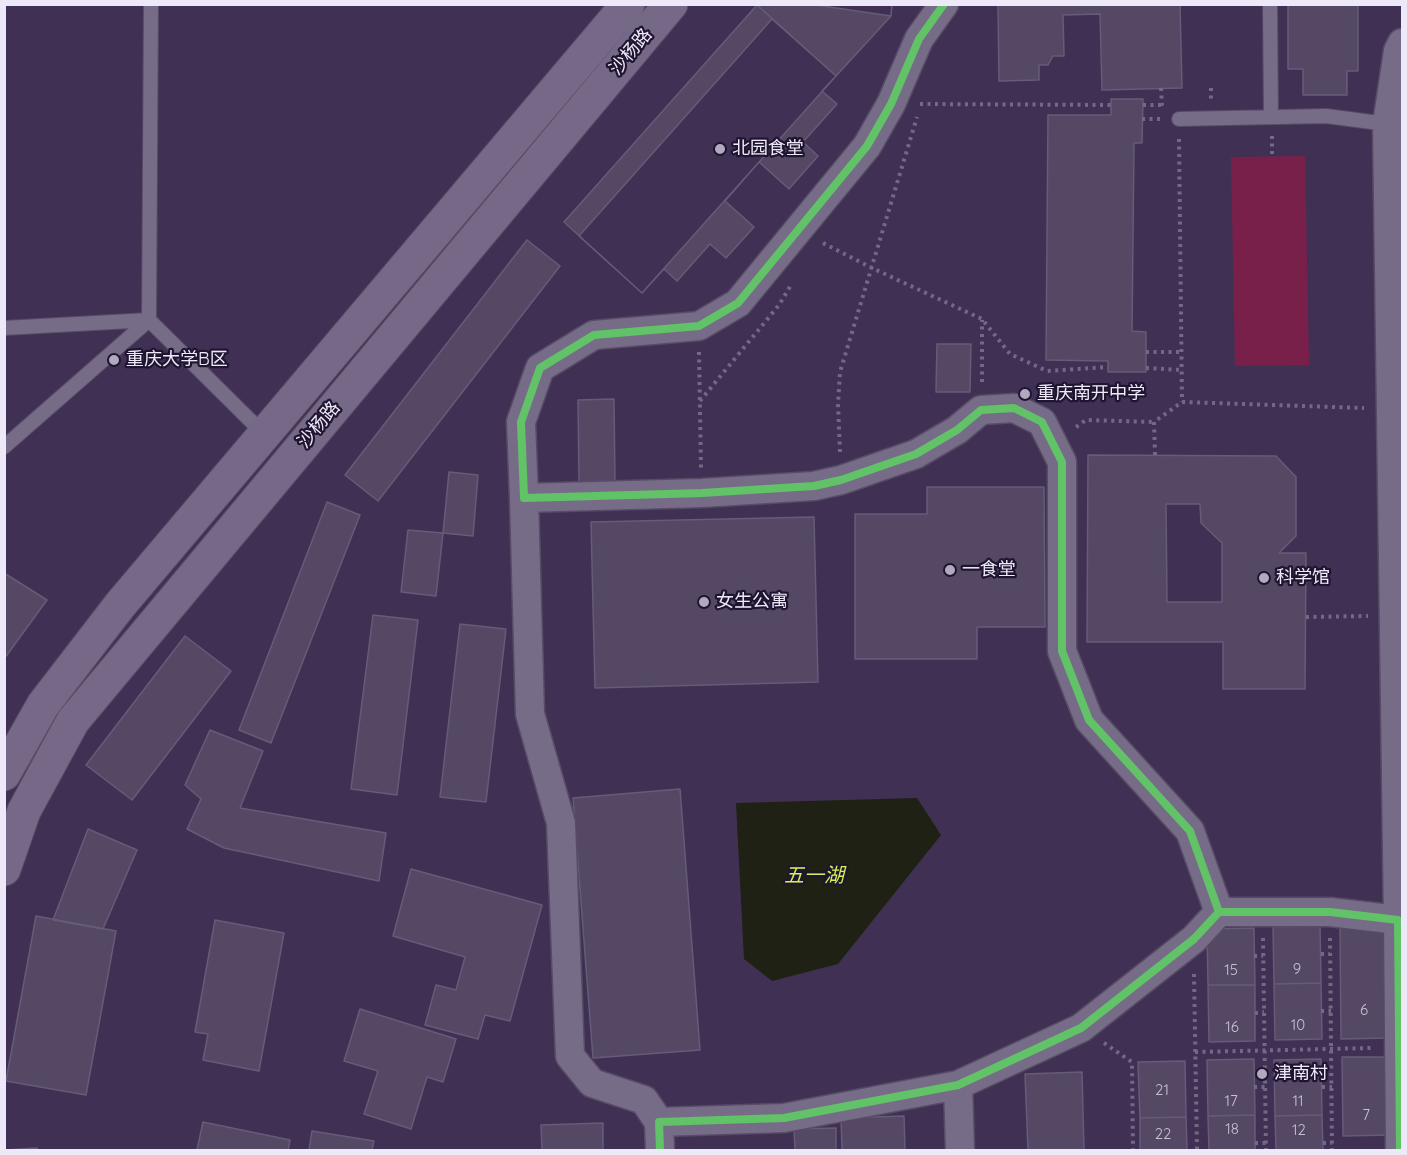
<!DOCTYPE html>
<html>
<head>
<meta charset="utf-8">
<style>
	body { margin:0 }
	#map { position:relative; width:1407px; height:1155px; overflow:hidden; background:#403154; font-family:Quicksand,sans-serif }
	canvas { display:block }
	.frame { position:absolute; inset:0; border:6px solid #eee9f9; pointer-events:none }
</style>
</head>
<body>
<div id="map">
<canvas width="1407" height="1155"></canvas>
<div class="frame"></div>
</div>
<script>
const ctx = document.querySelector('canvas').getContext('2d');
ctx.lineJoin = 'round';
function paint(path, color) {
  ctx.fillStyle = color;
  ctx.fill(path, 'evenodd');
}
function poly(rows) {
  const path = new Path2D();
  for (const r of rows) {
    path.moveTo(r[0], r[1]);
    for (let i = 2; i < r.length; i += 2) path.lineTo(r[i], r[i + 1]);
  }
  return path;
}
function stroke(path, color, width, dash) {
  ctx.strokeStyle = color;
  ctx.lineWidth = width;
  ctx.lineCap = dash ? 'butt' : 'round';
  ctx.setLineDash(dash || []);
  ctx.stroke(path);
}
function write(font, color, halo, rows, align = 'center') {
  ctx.font = font + ' Quicksand,"Noto Sans SC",sans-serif';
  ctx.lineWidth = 4.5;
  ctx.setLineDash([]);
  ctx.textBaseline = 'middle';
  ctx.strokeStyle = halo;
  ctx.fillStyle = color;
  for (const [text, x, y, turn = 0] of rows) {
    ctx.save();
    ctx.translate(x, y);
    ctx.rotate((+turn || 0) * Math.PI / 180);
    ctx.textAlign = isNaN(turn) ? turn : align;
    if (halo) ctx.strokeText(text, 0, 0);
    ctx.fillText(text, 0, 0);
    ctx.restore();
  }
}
paint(poly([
	[1305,156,1309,365,1235,366,1231,157]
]), '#79204a');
paint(poly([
	[917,798,941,835,838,964,772,981,744,959,736,803]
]), '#1e2114');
const building = poly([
	[756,4,892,4,891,16,836,76,756,4],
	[809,4,892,4,891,16,809,4],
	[998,4,1180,4,1182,88,1102,90,1100,14,1063,15,1064,56,1053,56,1048,65,1039,65,1039,80,999,81,998,4],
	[1288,4,1358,4,1358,71,1347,71,1347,95,1303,95,1303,69,1288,69,1288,4],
	[757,5,836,76,822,91,837,104,803,142,818,156,789,189,759,162,725,201,754,227,726,258,710,244,677,281,664,269,642,293,564,222,757,5],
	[772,19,836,76,642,293,579,236,772,19],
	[1111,99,1143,99,1142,143,1134,143,1132,331,1146,332,1146,372,1108,372,1108,361,1046,360,1048,115,1111,115,1111,99],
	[527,240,560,266,378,501,345,475,527,240],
	[937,344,971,344,970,392,936,392,937,344],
	[614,399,615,481,579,482,578,400,614,399],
	[1088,455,1276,456,1296,477,1296,536,1279,553,1306,553,1305,689,1223,689,1223,642,1087,642,1088,455],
	[1166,504,1200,504,1201,523,1222,543,1222,602,1167,602,1166,504],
	[449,472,478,475,473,536,443,533,449,472],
	[927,487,1044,487,1045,627,977,627,977,659,855,659,855,514,927,514,927,487],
	[327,502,360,515,271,743,239,730,327,502],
	[814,517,818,682,595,688,591,522,814,517],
	[408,530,443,533,436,596,401,592,408,530],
	[4,573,47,600,4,659,4,573],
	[373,615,418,620,397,795,351,789,373,615],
	[460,624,506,629,486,802,440,797,460,624],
	[185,636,231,671,132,800,86,765,185,636],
	[210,730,263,751,240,808,386,833,379,881,224,848,187,829,201,799,185,785,210,730],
	[680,789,700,1050,593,1058,573,798,680,789],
	[88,829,137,850,103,929,53,920,88,829],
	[411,869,542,905,510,1021,485,1015,478,1039,425,1025,436,985,456,990,465,957,393,936,411,869],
	[36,916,116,931,86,1095,6,1081,36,916],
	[215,920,284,933,259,1071,203,1060,208,1034,195,1032,215,920],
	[1386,925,1388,1038,1341,1039,1340,926,1386,925],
	[1320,926,1321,983,1274,984,1273,927,1320,926],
	[1254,928,1255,985,1208,985,1207,929,1254,928],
	[1321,983,1322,1039,1275,1040,1274,984,1321,983],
	[1208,985,1255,985,1255,1041,1209,1042,1208,985],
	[360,1009,456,1039,443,1082,427,1077,411,1129,364,1114,378,1071,344,1061,360,1009],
	[1342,1057,1389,1057,1390,1135,1343,1136,1342,1057],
	[1254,1059,1255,1115,1208,1116,1207,1060,1254,1059],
	[1321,1059,1322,1115,1275,1116,1274,1060,1321,1059],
	[1185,1061,1186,1117,1140,1118,1138,1062,1185,1061],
	[1082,1072,1084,1150,1028,1150,1025,1074,1082,1072],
	[1255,1115,1255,1150,1209,1150,1208,1116,1255,1115],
	[1322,1115,1323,1150,1276,1150,1275,1116,1322,1115],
	[904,1116,905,1150,842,1150,841,1118,904,1116],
	[1186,1117,1187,1150,1140,1150,1140,1118,1186,1117],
	[203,1122,290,1140,288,1150,197,1150,203,1122],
	[603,1123,603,1150,542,1150,541,1125,603,1123],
	[836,1128,836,1150,795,1150,794,1129,836,1128],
	[312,1131,374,1141,372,1150,309,1150,312,1131],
	[37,1148,38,1150,4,1150,37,1148]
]);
paint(building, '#544864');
stroke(building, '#665b78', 1.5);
const service = poly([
	[1270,4,1271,117],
	[1179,119,1326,116,1387,124],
	[4,328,149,320,264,434],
	[4,447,149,320,151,4]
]);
const minor = poly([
	[944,4,919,39,891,104,867,146,738,303,699,326,594,335,540,368,521,422,524,498,702,493,814,486,841,480,916,454,957,430,981,410,1014,408,1042,422,1062,462,1062,651,1089,720,1190,831,1219,912],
	[524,498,530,714,561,823,570,1056,592,1083,644,1100,659,1122],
	[1398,920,1387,124,1398,51,1402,43],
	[958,1085,960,1150],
	[660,1150,659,1122,784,1118,958,1085,1081,1028,1194,939,1219,912,1330,912,1398,920,1400,1150]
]);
const primary = poly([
	[4,774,43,705,120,605,628,4],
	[4,869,24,811,73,721,671,4]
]);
stroke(service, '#574b66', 16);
stroke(minor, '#574b66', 31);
stroke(primary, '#574b66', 35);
stroke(poly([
	[1161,88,1162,107],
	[1211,88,1211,100],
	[920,104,1111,105],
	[1143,105,1161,105],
	[1142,119,1161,119],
	[1272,136,1272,156],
	[1179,139,1182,402],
	[823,243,872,268,982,319,1010,354,1047,371,1108,367],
	[699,352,701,468],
	[1146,352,1182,352],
	[1146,368,1182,370],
	[982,382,982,320],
	[700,401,779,305,791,285],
	[1076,427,1086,420,1154,422],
	[840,452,838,405,840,372,917,117],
	[1155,455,1154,422,1182,402,1364,408],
	[1306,617,1368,616],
	[1263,938,1266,1150],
	[1330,938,1332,1150],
	[1321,954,1330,954],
	[1254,956,1263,956],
	[1194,974,1197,1150],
	[1321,1011,1331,1011],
	[1255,1013,1264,1012],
	[1104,1043,1132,1062,1133,1150],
	[1195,1052,1371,1048],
	[1254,1087,1265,1087],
	[1322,1087,1332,1087],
	[1255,1143,1266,1143],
	[1323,1143,1332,1143]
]), '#736983', 4, [3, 4.5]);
stroke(service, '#776c87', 14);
stroke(minor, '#776c87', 28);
stroke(primary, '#756987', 33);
stroke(poly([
	[944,4,919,39,891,104,867,146,738,303,699,326,594,335,540,368,521,422,524,498,702,493,814,486,841,480,916,454,957,430,981,410,1014,408,1042,422,1062,462,1062,651,1089,720,1190,831,1219,912],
	[660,1150,659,1122,784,1118,958,1085,1081,1028,1194,939,1219,912,1330,912,1398,920,1400,1150]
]), '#61c268', 8);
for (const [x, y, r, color] of [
	[720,149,6,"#b1a9bf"],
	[114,360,6,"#b1a9bf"],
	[1025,394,6,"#b1a9bf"],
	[950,570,6,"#b1a9bf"],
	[1264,578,6,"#b1a9bf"],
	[704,602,6,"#b1a9bf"],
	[1262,1074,6,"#b1a9bf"]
]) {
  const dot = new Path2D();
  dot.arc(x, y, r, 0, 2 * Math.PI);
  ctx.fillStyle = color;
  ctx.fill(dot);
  stroke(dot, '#201531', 2);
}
write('15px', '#c8c1d4', null, [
	["9",1297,969],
	["15",1231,970],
	["6",1364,1010],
	["10",1298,1025],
	["16",1232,1027],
	["21",1162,1090],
	["17",1231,1101],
	["11",1298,1101],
	["7",1366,1115],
	["18",1232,1129],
	["12",1299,1130],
	["22",1163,1134]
]);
write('18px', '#eee9f9', '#201531', [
	["沙杨路",631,52,-50],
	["沙杨路",319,425,-50]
]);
write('18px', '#eee9f9', '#201531', [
	["北园食堂",732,149],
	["重庆大学B区",126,360],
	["重庆南开中学",1037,394],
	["一食堂",962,570],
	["科学馆",1276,578],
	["女生公寓",716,602],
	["津南村",1274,1074]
], 'left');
write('italic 20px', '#d3f152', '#201531', [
	["五一湖",814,876]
]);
</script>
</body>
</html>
